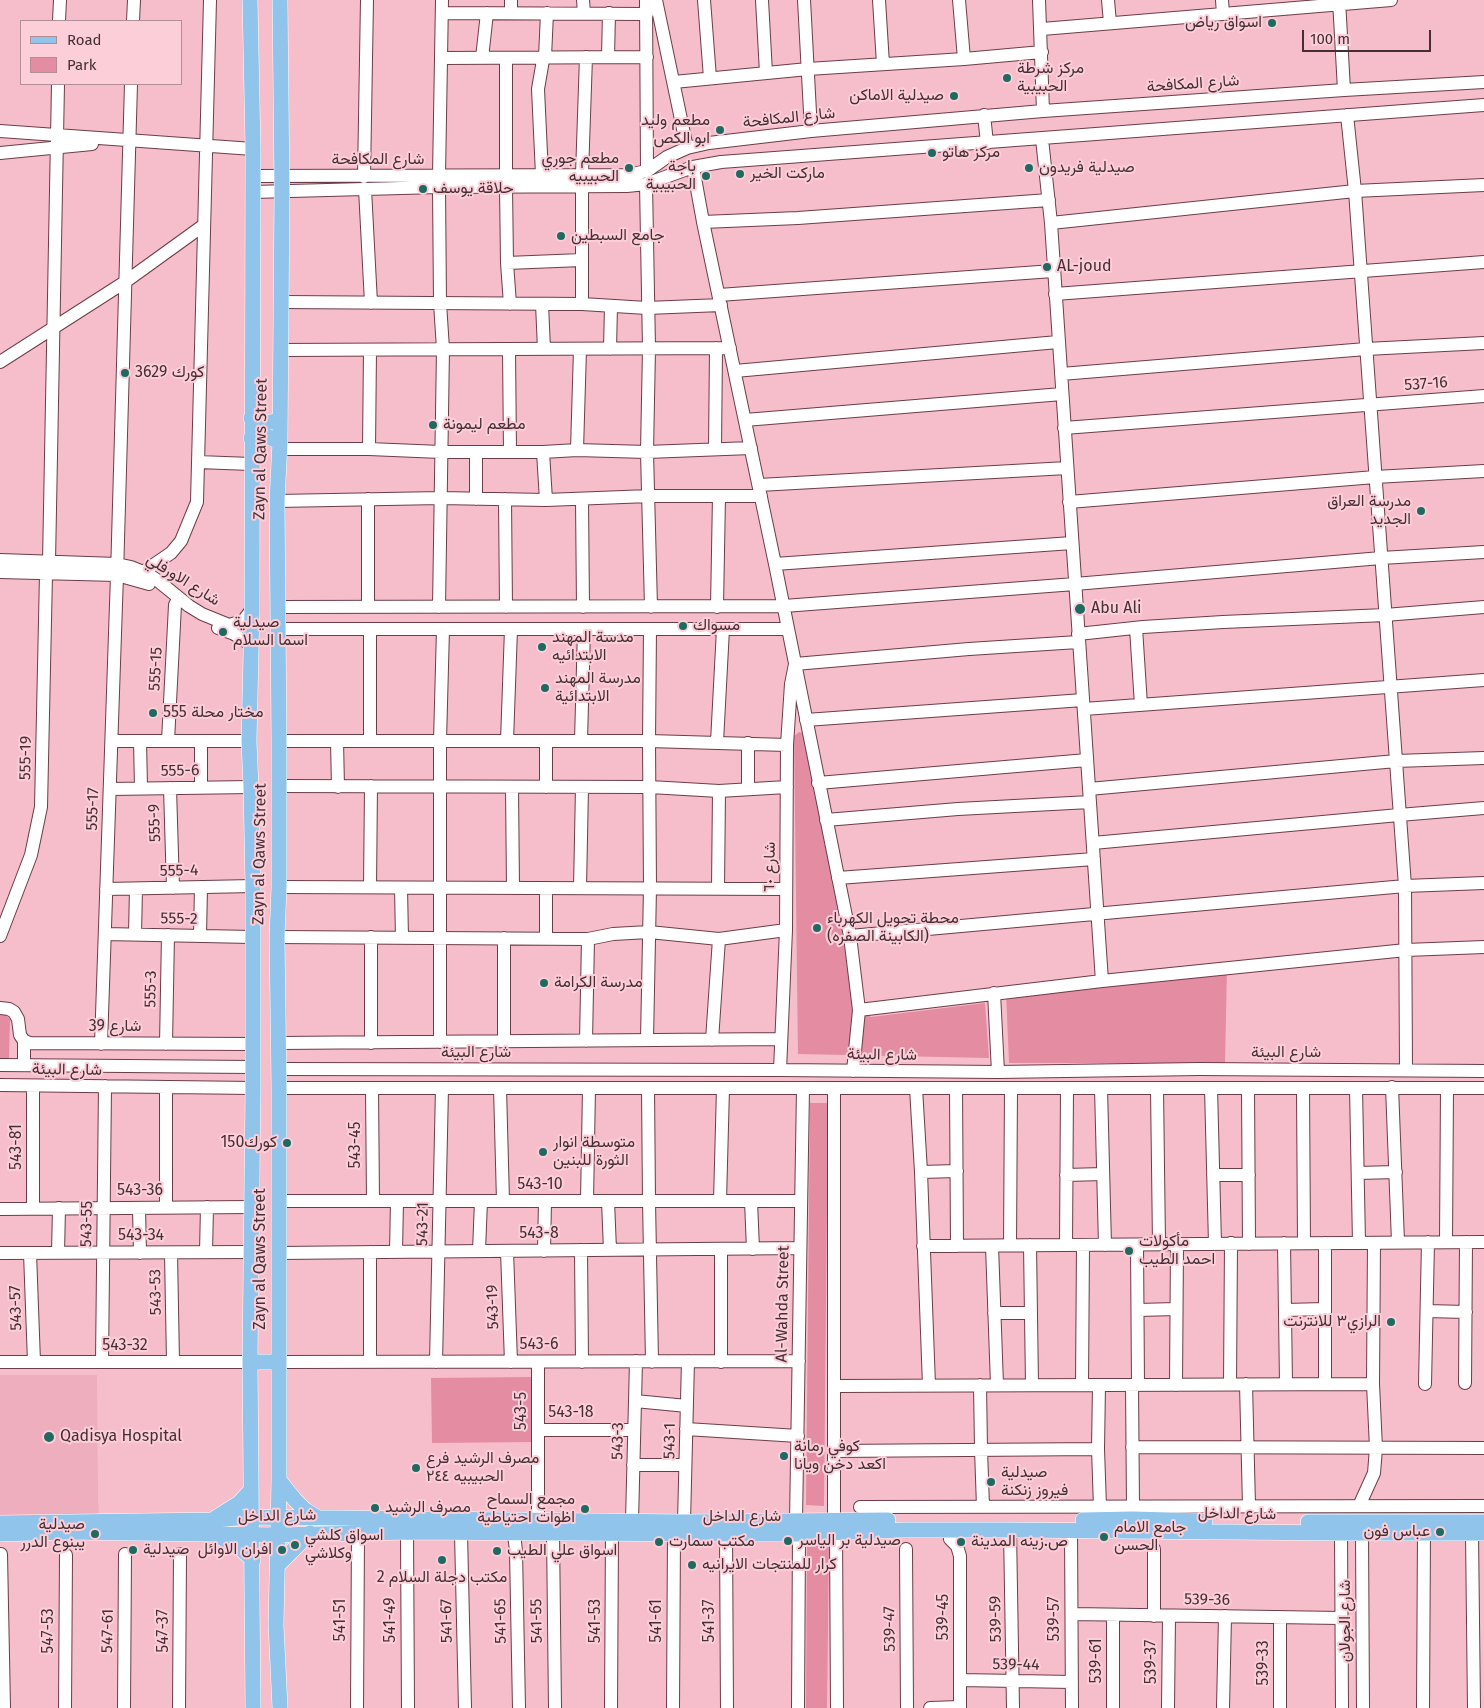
<!DOCTYPE html>
<html>
<head>
<meta charset="utf-8">
<style>
	body { margin:0 }
	#map { position:relative; width:1484px; height:1708px; overflow:hidden; background:#f6bdca; font-family:"Fira Sans",sans-serif }
	canvas { display:block }
	.legend { position:absolute; left:20px; top:20px; width:162px; height:65px; box-sizing:border-box; background:#fcced8; border:1px solid #b38e96; margin:0; padding:6px 9px; list-style:none; font-size:15px; color:#452f34 }
	.legend li { display:flex; align-items:center; gap:10px; height:25px }
	.legend b { width:25px; border:1px solid #b38e96 }
	.scale { position:absolute; left:1302px; top:30px; width:129px; height:22px; box-sizing:border-box; border:2px solid #452f34; border-top:0; padding-left:6px; font-size:15px; line-height:18px; white-space:nowrap; color:#452f34; -webkit-text-stroke:4px #fcced8; paint-order:stroke }
</style>
</head>
<body>
<div id="map">
<canvas width="1484" height="1708"></canvas>
<ul class="legend">
<li><b style="height:6px;background:#90c4ea"></b>Road</li>
<li><b style="height:14px;background:#e38ca2"></b>Park</li>
</ul>
<div class="scale">100 m</div>
</div>
<script>
const ctx = document.querySelector('canvas').getContext('2d');
ctx.lineJoin = 'round';
function paint(path, color) {
  ctx.fillStyle = color;
  ctx.fill(path, 'evenodd');
}
function poly(rows) {
  const path = new Path2D();
  for (const r of rows) {
    path.moveTo(r[0], r[1]);
    for (let i = 2; i < r.length; i += 2) path.lineTo(r[i], r[i + 1]);
  }
  return path;
}
function stroke(path, color, width, dash) {
  ctx.strokeStyle = color;
  ctx.lineWidth = width;
  ctx.lineCap = dash ? 'butt' : 'round';
  ctx.setLineDash(dash || []);
  ctx.stroke(path);
}
function write(font, color, halo, rows, align = 'center') {
  ctx.font = font + ' "Fira Sans",Vazirmatn,sans-serif';
  ctx.lineWidth = 4;
  ctx.setLineDash([]);
  ctx.textBaseline = 'middle';
  ctx.strokeStyle = halo;
  ctx.fillStyle = color;
  for (const [text, x, y, turn = 0] of rows) {
    ctx.save();
    ctx.translate(x, y);
    ctx.rotate((+turn || 0) * Math.PI / 180);
    ctx.textAlign = isNaN(turn) ? turn : align;
    if (halo) ctx.strokeText(text, 0, 0);
    ctx.fillText(text, 0, 0);
    ctx.restore();
  }
}
paint(poly([
	[0,1375,97,1375,98,1498,99,1517,0,1518]
]), '#eeaebd');
paint(poly([
	[799,732,805,734,856,1006,865,1014,871,1017,985,1003,989,1058,798,1054,794,736],
	[1227,968,1225,1063,1009,1063,1006,992],
	[0,1013,3,1013,10,1019,9,1058,0,1058],
	[810,1103,828,1103,824,1506,806,1505],
	[532,1377,533,1442,432,1443,431,1378],
	[829,1543,827,1708,806,1708,807,1544]
]), '#e38ca2');
const minor = poly([
	[511,0,511,13],
	[583,0,584,13],
	[646,0,647,171],
	[656,0,687,148],
	[704,0,710,78],
	[762,0,766,73],
	[804,0,811,131],
	[879,0,883,64],
	[959,0,964,59],
	[1039,0,1043,111],
	[1108,0,1110,23],
	[1222,0,1223,14],
	[1339,0,1344,90],
	[442,13,647,14],
	[59,21,60,0],
	[133,21,134,0],
	[1042,29,1391,0],
	[608,57,609,13],
	[442,58,647,57],
	[482,58,487,13],
	[506,58,506,175],
	[674,82,808,69,964,59,1042,52],
	[984,115,987,143],
	[1347,115,1355,191,1405,886,1406,1069],
	[0,131,253,149],
	[1042,139,1051,223,1102,981],
	[0,153,92,144],
	[693,167,703,222,775,564,850,936,859,1010,1102,981,1406,950,1484,947],
	[582,174,586,57],
	[542,175,538,89,543,60,545,57,547,13],
	[253,176,627,175,647,171,667,157,687,148,709,143,811,131,1043,111,1344,90,1484,82],
	[439,176,442,0],
	[364,177,367,0],
	[646,184,649,348,647,452,651,607],
	[582,186,582,304],
	[506,187,507,263,510,304],
	[365,189,371,303],
	[253,192,439,187,627,186,646,184,693,167,721,162,1484,105],
	[703,222,798,218,1049,200],
	[1051,223,1355,191,1484,185],
	[507,263,582,260],
	[1055,294,1484,262],
	[719,295,1053,271],
	[281,302,582,304,647,308,721,305],
	[542,304,544,349],
	[509,349,510,452],
	[610,349,611,306],
	[280,350,730,348],
	[0,362,125,282,204,225],
	[735,371,1058,342],
	[1061,374,1366,349,1484,343],
	[745,420,1062,394],
	[1064,428,1484,396],
	[279,449,369,449,441,452,543,452,577,450,647,452,751,448],
	[369,449,370,350],
	[715,449,716,348],
	[577,450,580,349],
	[476,452,476,499],
	[543,452,546,500],
	[198,462,251,464],
	[759,485,1067,468],
	[368,499,368,607],
	[505,499,506,607],
	[582,499,583,607],
	[277,501,441,498,546,500,649,496,761,496],
	[1069,502,1375,477,1484,471],
	[0,560,117,564,131,567,148,574,157,580,189,606,202,614,229,625,243,621,252,609],
	[49,562,58,84],
	[775,564,1072,543],
	[0,572,117,575,149,584],
	[141,580,143,572,171,553,181,541,197,502,210,0],
	[278,607,784,606,1075,584,1381,558,1484,552],
	[439,607,443,349,440,303,439,187],
	[717,607,719,496],
	[218,628,234,634,250,644],
	[1136,628,1141,705],
	[278,629,788,629],
	[1078,634,1143,627,1223,622,1385,615,1484,607],
	[1084,709,1484,680],
	[806,720,1083,700],
	[112,741,249,741],
	[140,741,141,788],
	[168,741,175,605,178,599],
	[201,741,201,787],
	[279,741,649,741,787,745],
	[337,741,338,787],
	[370,741,370,629],
	[507,741,511,629],
	[546,741,546,787],
	[581,741,584,629],
	[717,742,723,629],
	[748,743,748,789],
	[818,783,1087,760],
	[279,786,650,787,719,791,787,787],
	[512,787,513,888],
	[170,788,173,888],
	[110,789,251,787],
	[1089,789,1396,761,1484,758],
	[826,820,958,809,1090,802],
	[1093,843,1399,815,1484,808],
	[838,878,1094,859],
	[279,887,786,889],
	[370,887,371,786],
	[401,888,402,938],
	[546,888,546,938],
	[580,888,582,787],
	[718,888,719,791],
	[106,889,253,886],
	[105,934,252,937],
	[135,934,136,889],
	[0,936,31,855,41,807,46,574],
	[200,936,201,887],
	[850,936,1405,886,1484,883],
	[277,937,588,939,613,934,649,932,719,939,786,930],
	[994,993,998,1072],
	[0,1008,9,1009,14,1012,18,1019,20,1035,24,1041,30,1043,253,1044],
	[647,1040,650,888,649,741,650,629],
	[712,1040,719,939],
	[24,1041,24,1065],
	[504,1041,504,938],
	[586,1041,588,939],
	[440,1042,440,741,443,629],
	[279,1043,781,1039],
	[371,1043,371,937],
	[101,1044,117,575,131,84],
	[166,1044,168,935],
	[0,1065,253,1067],
	[279,1069,780,1070,998,1072,1199,1069,1484,1071],
	[780,1070,786,930,787,745,791,684,795,664,969,649,1078,642],
	[853,1071,859,1010],
	[0,1085,253,1088],
	[1392,1087,1398,1242],
	[279,1088,1484,1088],
	[372,1088,373,1201],
	[500,1088,503,1201],
	[648,1088,649,1201,652,1362],
	[834,1088,834,1520],
	[916,1088,921,1172,929,1385],
	[956,1088,957,1246],
	[1101,1088,1105,1245],
	[1157,1088,1159,1244],
	[1211,1088,1215,1244],
	[1248,1088,1249,1244],
	[1303,1088,1304,1243],
	[1356,1088,1359,1243],
	[921,1172,957,1171],
	[1358,1173,1396,1172],
	[1066,1175,1103,1174],
	[1213,1175,1249,1175],
	[278,1201,801,1201],
	[587,1201,589,1088],
	[608,1201,610,1250],
	[720,1201,723,1088],
	[751,1201,753,1249],
	[166,1207,166,1087],
	[33,1208,33,1086],
	[139,1208,140,1253],
	[0,1209,251,1207],
	[1446,1242,1447,1088],
	[1284,1243,1286,1384],
	[1010,1245,1011,1088],
	[1030,1245,1032,1385],
	[1066,1245,1067,1088],
	[1137,1245,1138,1385],
	[923,1246,1484,1242],
	[992,1246,997,1385],
	[581,1250,582,1362],
	[479,1251,481,1201],
	[507,1251,511,1362],
	[544,1251,545,1201],
	[206,1252,207,1207],
	[396,1252,397,1201],
	[0,1253,252,1252],
	[30,1253,34,1362],
	[58,1253,59,1208],
	[171,1253,173,1362],
	[279,1253,800,1248],
	[1138,1310,1176,1309],
	[1285,1310,1325,1309],
	[1427,1311,1466,1312],
	[994,1313,1031,1313],
	[0,1362,250,1362],
	[102,1362,105,1086],
	[279,1362,799,1361],
	[370,1362,370,1252],
	[436,1362,442,1088],
	[721,1362,721,1249],
	[1465,1383,1466,1242],
	[1230,1384,1231,1243],
	[1246,1384,1249,1506],
	[1325,1384,1325,1243],
	[1425,1384,1428,1242],
	[980,1385,981,1449,983,1507],
	[1082,1385,1083,1245],
	[1099,1385,1098,1449,1100,1507],
	[1132,1385,1133,1507],
	[1176,1385,1177,1244],
	[834,1386,1373,1384],
	[635,1401,687,1406],
	[686,1429,798,1436],
	[538,1430,634,1430],
	[1132,1447,1484,1448],
	[834,1451,1098,1449],
	[633,1465,685,1465],
	[1359,1506,1374,1473,1376,1448,1373,1384,1374,1243],
	[860,1507,1484,1506],
	[538,1521,538,1362],
	[632,1521,636,1361],
	[796,1521,803,1088],
	[684,1522,688,1361],
	[949,1530,950,1539,957,1546,960,1556,960,1708],
	[1010,1530,1013,1708],
	[1071,1530,1072,1708],
	[407,1532,408,1708],
	[836,1532,837,1708],
	[461,1533,465,1708],
	[553,1533,555,1708],
	[1341,1533,1342,1708],
	[1362,1533,1363,1708],
	[1472,1533,1474,1708],
	[514,1534,516,1551,519,1708],
	[726,1534,727,1708],
	[906,1549,907,1708],
	[1,1554,4,1708],
	[1072,1614,1341,1618],
	[1154,1616,1154,1549],
	[1280,1617,1280,1708],
	[960,1680,1072,1682],
	[65,1708,66,1555],
	[124,1708,125,1554],
	[179,1708,180,1554],
	[357,1708,358,1532],
	[611,1708,612,1533],
	[673,1708,674,1534],
	[798,1708,799,1534],
	[930,1708,960,1707],
	[1113,1708,1113,1615],
	[1168,1708,1169,1616],
	[1223,1708,1225,1616],
	[1423,1708,1424,1533]
]);
const major = poly([
	[250,0,253,149,252,609,249,741,251,787,253,886,253,1088,250,1362,253,1708],
	[251,418,265,423,280,420],
	[251,438,266,436,280,442],
	[250,1362,279,1362],
	[279,1480,295,1500,305,1510,318,1518],
	[215,1518,239,1503,251,1490],
	[1083,1520,1133,1519,1205,1521],
	[1308,1522,1484,1522],
	[0,1523,211,1520,251,1517,684,1522,888,1520],
	[0,1534,65,1532,278,1535,407,1532,726,1534,799,1534,904,1530,1010,1530,1341,1533,1484,1533],
	[218,1536,241,1549,253,1560],
	[277,1566,310,1533],
	[280,1708,276,1625,279,1480,279,1088,277,937,279,887,279,741,277,501,280,442,282,191,280,0]
]);
stroke(minor, '#6c3d49', 14);
stroke(major, '#fff', 16);
stroke(minor, '#fff', 12);
stroke(major, '#90c4ea', 15);
for (const [x, y, r, color] of [
	[1272,23,5,"#206960"],
	[1007,78,5,"#206960"],
	[954,96,5,"#206960"],
	[720,130,5,"#206960"],
	[932,153,5,"#206960"],
	[629,168,5,"#206960"],
	[1029,168,5,"#206960"],
	[740,174,5,"#206960"],
	[706,176,5,"#206960"],
	[423,189,5,"#206960"],
	[561,236,5,"#206960"],
	[1047,267,5,"#206960"],
	[125,373,5,"#206960"],
	[433,425,5,"#206960"],
	[1421,511,5,"#206960"],
	[1080,609,6,"#206960"],
	[683,626,5,"#206960"],
	[223,632,5,"#206960"],
	[542,647,5,"#206960"],
	[545,688,5,"#206960"],
	[153,713,5,"#206960"],
	[817,928,5,"#206960"],
	[544,983,5,"#206960"],
	[287,1143,5,"#206960"],
	[543,1152,5,"#206960"],
	[1129,1251,5,"#206960"],
	[1391,1322,5,"#206960"],
	[49,1437,6,"#206960"],
	[784,1456,5,"#206960"],
	[416,1468,5,"#206960"],
	[991,1482,5,"#206960"],
	[375,1508,5,"#206960"],
	[585,1509,5,"#206960"],
	[1440,1532,5,"#206960"],
	[95,1534,5,"#206960"],
	[1104,1537,5,"#206960"],
	[788,1541,5,"#206960"],
	[659,1542,5,"#206960"],
	[961,1542,5,"#206960"],
	[295,1545,5,"#206960"],
	[133,1550,5,"#206960"],
	[282,1550,5,"#206960"],
	[497,1551,5,"#206960"],
	[442,1560,5,"#206960"],
	[692,1565,5,"#206960"]
]) {
  const dot = new Path2D();
  dot.arc(x, y, r, 0, 2 * Math.PI);
  ctx.fillStyle = color;
  ctx.fill(dot);
  stroke(dot, '#fcced8', 2);
}
write('16px', '#452f34', '#fcced8', [
	["اسواق رياض",1262,23,"right"],
	["مركز شرطة",1017,69],
	["الحبيبية",1017,87],
	["صيدلية الاماكن",944,96,"right"],
	["مطعم وليد",710,121,"right"],
	["ابو الكص",710,139,"right"],
	["مركز هاتو",942,153],
	["مطعم جوري",619,159,"right"],
	["الحبيبيه",619,177,"right"],
	["باجة",696,167,"right"],
	["الحبيبية",696,185,"right"],
	["صيدلية فريدون",1039,168],
	["ماركت الخير",750,174],
	["حلاقة يوسف",433,189],
	["جامع السبطين",571,236],
	["AL-joud",1057,267],
	["كورك 3629",135,373],
	["مطعم ليمونة",443,425],
	["مدرسة العراق",1411,502,"right"],
	["الجديد",1411,520,"right"],
	["Abu Ali",1091,609],
	["صيدلية",233,623],
	["اسما السلام",233,641],
	["مسواك",693,626],
	["مدسة المهند",552,638],
	["الابتدائيه",552,656],
	["مدرسة المهند",555,679],
	["الابتدائية",555,697],
	["مختار محلة 555",163,713],
	["محطة تحويل الكهرباء",827,919],
	["(الكابينة الصفره)",827,937],
	["مدرسة الكرامة",554,983],
	["كورك150",277,1143,"right"],
	["متوسطة انوار",553,1143],
	["الثورة للبنين",553,1161],
	["مأكولات",1139,1242],
	["احمد الطيب",1139,1260],
	["الرازي٣ للانترنت",1381,1322,"right"],
	["Qadisya Hospital",60,1437],
	["كوفي رمانة",794,1447],
	["اكعد دخن ويانا",794,1465],
	["مصرف الرشيد فرع",426,1459],
	["الحبيبيه ٢٤٤",426,1477],
	["صيدلية",1001,1473],
	["فيروز زنكنة",1001,1491],
	["مجمع السماح",575,1500,"right"],
	["اظوات احتياطية",575,1518,"right"],
	["مصرف الرشيد",385,1508],
	["صيدلية",85,1525,"right"],
	["يبنوع الدرر",85,1543,"right"],
	["جامع الامام",1114,1528],
	["الحسن",1114,1546],
	["عباس فون",1430,1532,"right"],
	["اسواق كلشي",305,1536],
	["وكلاشي",305,1554],
	["صيدلية بر الياسر",798,1541],
	["مكتب سمارت",669,1542],
	["ص.زينه المدينة",971,1542],
	["صيدلية",143,1550],
	["افران الاوائل",272,1550,"right"],
	["اسواق علي الطيب",507,1551],
	["كرار للمنتجات الايرانيه",702,1565],
	["مكتب دجلة السلام 2",442,1578,"center"]
], 'left');
write('16px', '#452f34', '#fcced8', [
	["شارع المكافحة",1193,84,-4],
	["شارع المكافحة",789,118,-6],
	["شارع المكافحة",378,160],
	["537-16",1426,384,-4],
	["Zayn al Qaws Street",261,449,-89],
	["شارع الاورفلي",183,580,32],
	["555-15",156,669,-87],
	["555-19",26,758,-89],
	["555-6",180,771,-1],
	["555-17",93,809,-88],
	["555-9",155,823,-92],
	["Zayn al Qaws Street",260,854,-89],
	["شارع ٦٠",770,867,-89],
	["555-4",179,871,-1],
	["555-2",179,919,1],
	["555-3",151,989,-89],
	["شارع 39",115,1027],
	["شارع البيئة",476,1053],
	["شارع البيئة",1286,1053],
	["شارع البيئة",882,1055,1],
	["شارع البيئة",67,1070,1],
	["543-45",356,1145,-90],
	["543-81",17,1147,-90],
	["543-10",540,1185],
	["543-36",140,1191],
	["543-55",87,1224,-89],
	["543-21",423,1224,-89],
	["543-8",539,1234],
	["543-34",141,1236],
	["Zayn al Qaws Street",261,1259,-90],
	["543-53",156,1292,-91],
	["Al-Wahda Street",783,1304,-89],
	["543-19",493,1307,-92],
	["543-57",16,1308,-92],
	["543-6",539,1345],
	["543-32",125,1346],
	["543-5",522,1411,-90],
	["543-18",571,1413],
	["543-3",618,1441,-89],
	["543-1",670,1441,-89],
	["شارع الداخل",1237,1514,1],
	["شارع الداخل",277,1516,-1],
	["شارع الداخل",742,1517],
	["539-36",1207,1600,1],
	["539-45",944,1617,-90],
	["539-59",996,1619,-91],
	["539-57",1055,1619,-90],
	["541-51",341,1620,-90],
	["541-49",391,1620,-90],
	["541-67",447,1621,-91],
	["541-65",501,1621,-91],
	["541-55",537,1621,-91],
	["541-53",596,1621,-90],
	["541-61",657,1621,-90],
	["541-37",710,1621,-90],
	["شارع الجولان",1346,1621,-90],
	["539-47",890,1629,-91],
	["547-53",49,1631,-90],
	["547-61",108,1631,-89],
	["547-37",164,1631,-90],
	["539-61",1097,1661,-90],
	["539-37",1152,1662,-90],
	["539-33",1264,1663,-90],
	["539-44",1016,1665,1]
]);
</script>
</body>
</html>
